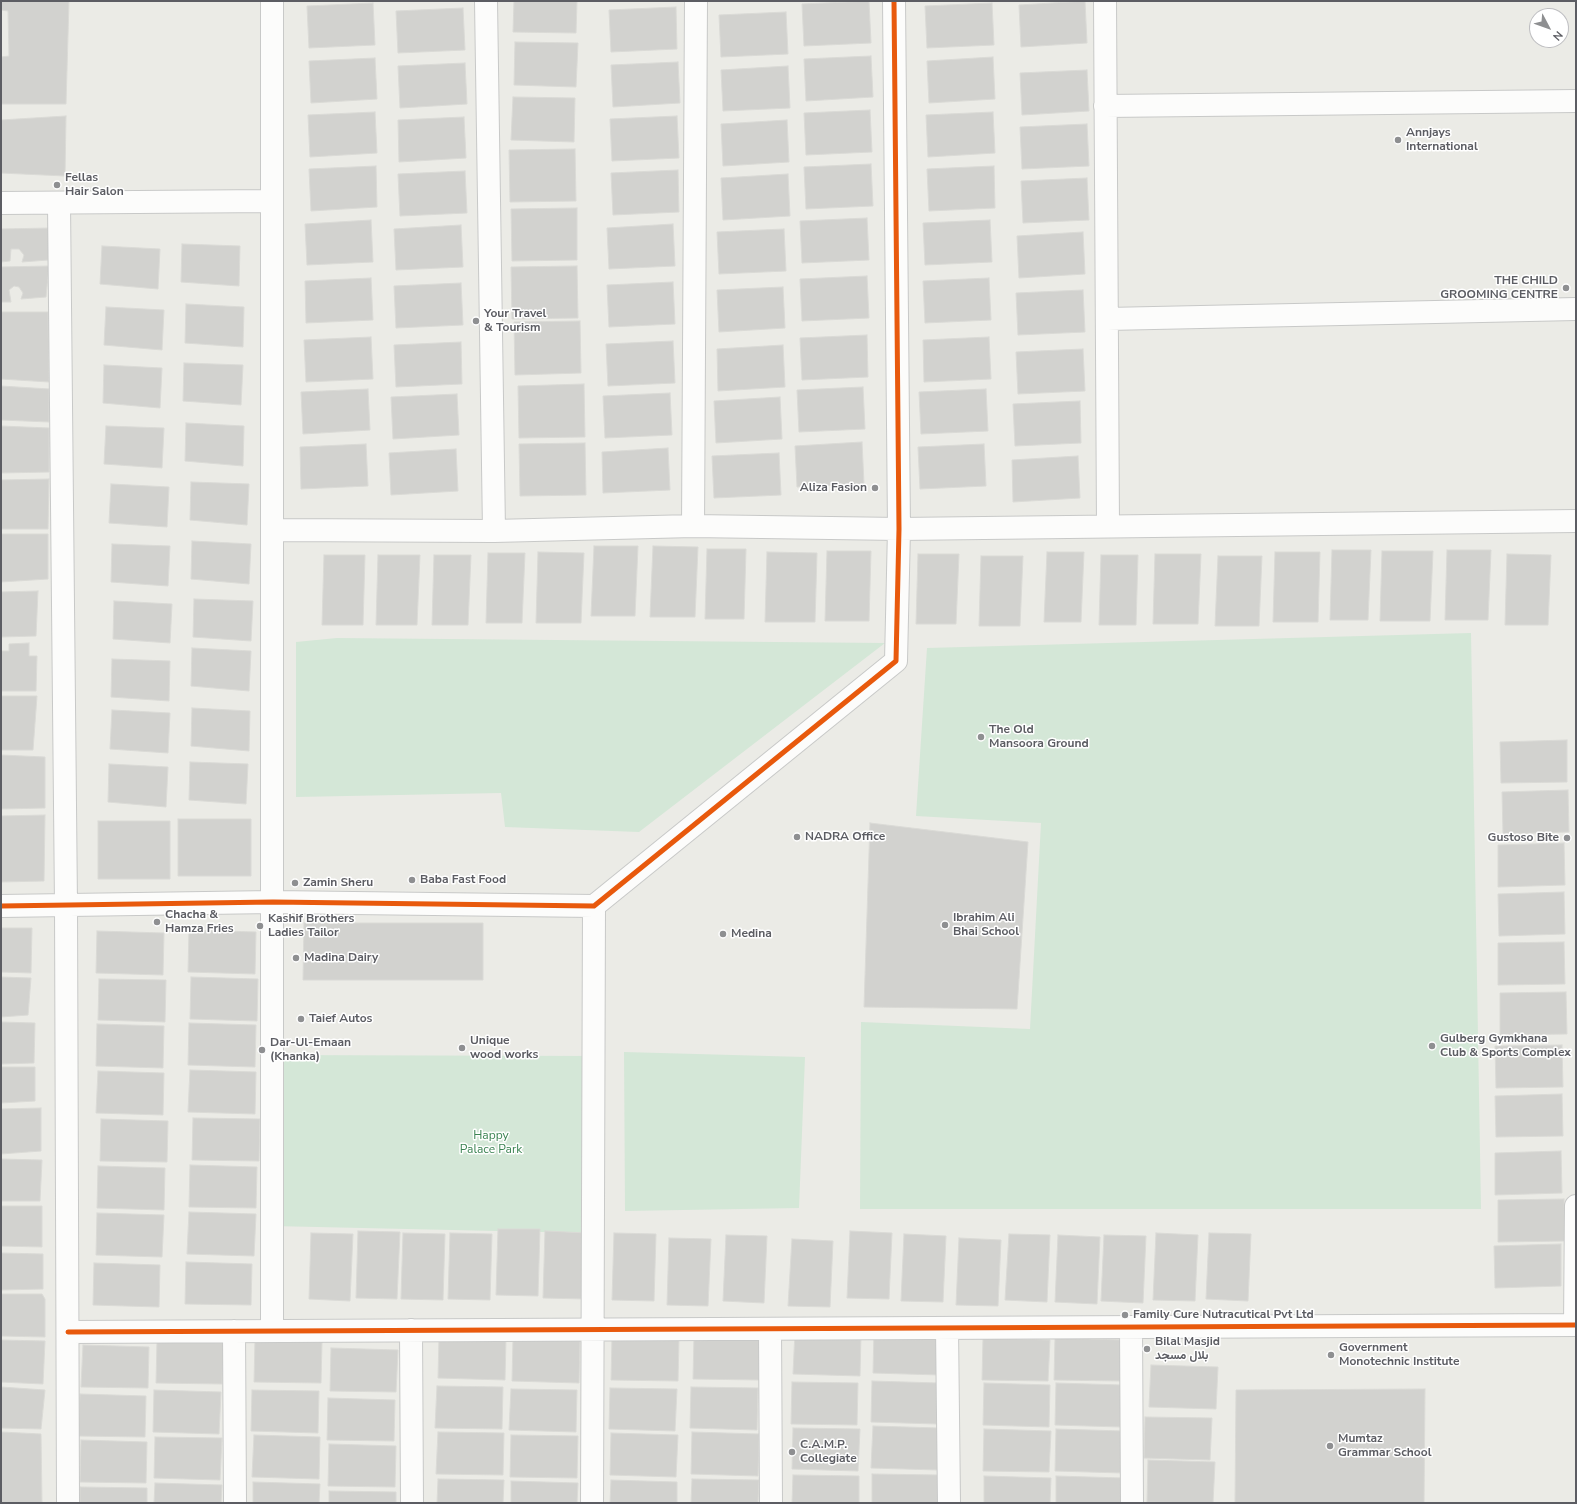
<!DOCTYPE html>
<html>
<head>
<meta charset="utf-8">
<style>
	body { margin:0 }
	#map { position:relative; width:1577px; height:1504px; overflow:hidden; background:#ebebe6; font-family:"Nunito Sans",sans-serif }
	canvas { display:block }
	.frame { position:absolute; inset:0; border:2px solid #5c5d63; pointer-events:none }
	.north { position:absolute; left:1529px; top:8px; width:40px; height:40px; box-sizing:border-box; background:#fff; border:1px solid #bebec1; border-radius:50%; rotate:131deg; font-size:11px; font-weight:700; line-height:16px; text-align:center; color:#5c5d63 }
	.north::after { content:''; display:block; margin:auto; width:14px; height:18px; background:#8e8f91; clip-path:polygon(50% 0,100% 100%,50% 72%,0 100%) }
</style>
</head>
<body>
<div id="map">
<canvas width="1577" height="1504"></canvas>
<div class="frame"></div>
<div class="north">N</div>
</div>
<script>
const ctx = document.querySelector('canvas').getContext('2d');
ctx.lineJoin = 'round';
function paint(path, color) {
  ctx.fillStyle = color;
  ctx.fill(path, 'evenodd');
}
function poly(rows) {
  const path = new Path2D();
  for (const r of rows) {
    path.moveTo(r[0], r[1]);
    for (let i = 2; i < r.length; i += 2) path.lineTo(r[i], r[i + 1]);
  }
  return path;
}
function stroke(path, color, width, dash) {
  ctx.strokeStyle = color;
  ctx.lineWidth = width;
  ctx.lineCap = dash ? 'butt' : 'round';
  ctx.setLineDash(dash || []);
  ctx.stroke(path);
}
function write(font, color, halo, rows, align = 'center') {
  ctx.font = font + ' "Nunito Sans",Vazirmatn,sans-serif';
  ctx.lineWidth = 3;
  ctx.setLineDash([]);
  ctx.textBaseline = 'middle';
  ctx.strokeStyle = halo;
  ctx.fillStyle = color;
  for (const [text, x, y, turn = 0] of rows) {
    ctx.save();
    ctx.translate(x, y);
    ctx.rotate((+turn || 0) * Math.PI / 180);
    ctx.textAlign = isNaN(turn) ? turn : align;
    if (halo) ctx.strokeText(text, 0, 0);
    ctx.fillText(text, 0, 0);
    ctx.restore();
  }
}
paint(poly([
	[1471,633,1481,1209,860,1209,861,1022,1030,1029,1041,823,916,816,927,648],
	[337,638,885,643,639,832,505,827,501,793,296,797,296,642],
	[624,1052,805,1057,799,1208,625,1211],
	[273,1055,593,1056,587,1233,272,1226]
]), '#d4e7d7');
const building = poly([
	[1,1,69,1,66,104,1,104,1,57,9,56,8,11,1,10,1,1],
	[514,1,577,1,576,33,513,32,514,1],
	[869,1,871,43,804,46,802,4,869,1],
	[1085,1,1087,43,1021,47,1019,5,1085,1],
	[373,3,375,45,309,48,307,6,373,3],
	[992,3,994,45,927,48,925,6,992,3],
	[676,7,677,49,611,52,609,10,676,7],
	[463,8,465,50,398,53,396,11,463,8],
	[786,12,788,54,721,57,719,15,786,12],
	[515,42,578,43,576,87,514,85,515,42],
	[871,56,873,97,806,101,804,59,871,56],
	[993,57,995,99,929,103,927,61,993,57],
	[375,58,377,99,311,103,309,61,375,58],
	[678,62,680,103,613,107,611,65,678,62],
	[465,63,467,104,400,108,398,66,465,63],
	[788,66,790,108,723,111,721,70,788,66],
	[1087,70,1089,111,1022,115,1020,73,1087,70],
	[513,97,575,98,574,142,511,140,513,97],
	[870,110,872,152,806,155,804,113,870,110],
	[375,112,377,153,310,157,308,115,375,112],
	[993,112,995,153,928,157,926,115,993,112],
	[66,116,65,176,1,173,1,120,66,116],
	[677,116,679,158,612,161,610,119,677,116],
	[464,117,466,158,399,162,398,120,464,117],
	[787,120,789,162,723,166,721,124,787,120],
	[1087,124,1089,166,1022,169,1020,127,1087,124],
	[575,149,576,201,510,202,509,150,575,149],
	[871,164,873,206,806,209,804,167,871,164],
	[376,166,377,207,311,211,309,169,376,166],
	[994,166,995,208,929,211,927,169,994,166],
	[678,170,679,212,613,215,611,173,678,170],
	[465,171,467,213,400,216,398,174,465,171],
	[788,174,790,216,723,220,721,178,788,174],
	[1087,178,1089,220,1023,223,1021,181,1087,178],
	[577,208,577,260,512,261,511,209,577,208],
	[867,218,869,260,802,263,800,221,867,218],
	[371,220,373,262,307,265,305,224,371,220],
	[990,220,992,262,925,265,923,223,990,220],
	[673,224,675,266,609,269,607,228,673,224],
	[461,225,463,267,396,270,394,229,461,225],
	[50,228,48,260,22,262,24,255,19,249,11,249,10,261,1,262,1,229,50,228],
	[784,229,786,271,719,274,717,232,784,229],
	[1083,232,1085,274,1019,278,1017,236,1083,232],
	[182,244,240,246,239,286,181,282,182,244],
	[102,246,160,249,158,289,100,284,102,246],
	[49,266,46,297,21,299,23,293,19,287,14,286,9,290,11,302,1,302,1,267,49,266],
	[577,266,578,318,512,319,511,267,577,266],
	[867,276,869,318,802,321,800,279,867,276],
	[371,278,373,320,306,323,305,281,371,278],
	[989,278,991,320,925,323,923,281,989,278],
	[673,282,675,324,609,327,607,285,673,282],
	[461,283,463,325,396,328,394,286,461,283],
	[783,287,785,328,719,332,717,290,783,287],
	[1083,290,1085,332,1018,335,1016,293,1083,290],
	[186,304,244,307,243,347,185,343,186,304],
	[106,307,164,310,162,350,104,345,106,307],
	[1,312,48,312,49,382,1,379,1,312],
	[580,321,581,373,515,375,514,322,580,321],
	[867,335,868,377,802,380,800,338,867,335],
	[371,337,373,379,306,382,304,340,371,337],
	[989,337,991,379,924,382,923,340,989,337],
	[673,341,675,383,608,386,606,344,673,341],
	[461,342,462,384,396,387,394,345,461,342],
	[783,345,785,387,718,391,717,349,783,345],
	[1083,349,1085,391,1018,394,1016,352,1083,349],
	[184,363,243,365,241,405,183,401,184,363],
	[104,365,162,368,160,408,103,403,104,365],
	[584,384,585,437,519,438,518,386,584,384],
	[1,386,49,389,49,422,1,420,1,386],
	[863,387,865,429,799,432,797,390,863,387],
	[368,389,370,430,303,434,301,392,368,389],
	[986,389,988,431,921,434,919,392,986,389],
	[670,393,672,435,605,438,603,396,670,393],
	[457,394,459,435,393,439,391,397,457,394],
	[780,397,782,439,716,443,714,401,780,397],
	[1080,401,1081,443,1015,446,1013,404,1080,401],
	[186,423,244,426,243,466,185,461,186,423],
	[1,426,49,428,49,472,1,473,1,426],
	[106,426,164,428,162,468,104,464,106,426],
	[862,442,864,484,797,487,795,446,862,442],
	[585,443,586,495,520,496,519,444,585,443],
	[366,444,368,486,301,489,300,447,366,444],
	[984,444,986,486,920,489,918,447,984,444],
	[668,448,670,490,603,493,602,452,668,448],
	[456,449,458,491,391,495,389,453,456,449],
	[779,453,781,495,714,498,712,456,779,453],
	[1078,456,1080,498,1013,502,1012,460,1078,456],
	[49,479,48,529,1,529,1,480,49,479],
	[191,482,249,484,247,525,190,520,191,482],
	[111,484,169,487,167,527,109,523,111,484],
	[1,534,48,534,48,579,1,582,1,534],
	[192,541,251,544,249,584,191,579,192,541],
	[112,544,170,546,168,586,111,582,112,544],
	[594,546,638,546,635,616,591,616,594,546],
	[653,546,698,547,695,617,650,617,653,546],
	[707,549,746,549,744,619,705,619,707,549],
	[1332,550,1371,550,1368,620,1330,620,1332,550],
	[1447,550,1491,550,1488,620,1445,620,1447,550],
	[827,551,871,551,869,621,825,621,827,551],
	[1382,551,1433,551,1430,621,1380,621,1382,551],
	[538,552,584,553,581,623,536,623,538,552],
	[767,552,817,553,815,622,765,622,767,552],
	[1047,552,1084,552,1081,622,1044,622,1047,552],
	[1275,552,1320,552,1318,622,1273,622,1275,552],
	[488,553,525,553,522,623,486,623,488,553],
	[918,554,959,554,956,624,916,624,918,554],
	[1155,554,1201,554,1198,624,1153,624,1155,554],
	[1507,554,1551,555,1548,625,1505,625,1507,554],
	[324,555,365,555,363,625,322,625,324,555],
	[378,555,420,555,417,625,376,625,378,555],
	[434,555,471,555,468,625,432,625,434,555],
	[1101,555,1138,555,1136,625,1099,625,1101,555],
	[981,556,1023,556,1020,626,979,626,981,556],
	[1218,556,1262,556,1259,626,1215,626,1218,556],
	[38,591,36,636,1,637,1,592,38,591],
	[194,599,253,601,251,641,193,637,194,599],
	[114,601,172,604,170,643,113,639,114,601],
	[29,643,29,656,37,656,36,691,1,691,1,651,9,651,9,644,29,643],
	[192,648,251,651,249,691,191,686,192,648],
	[112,659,170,661,169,701,111,697,112,659],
	[1,696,37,696,33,750,1,750,1,696],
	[192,708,250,711,249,751,191,746,192,708],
	[112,710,170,713,168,753,110,749,112,710],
	[1567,740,1567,782,1501,783,1500,742,1567,740],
	[1,755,45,757,45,808,1,809,1,755],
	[190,762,248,764,246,804,189,800,190,762],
	[109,764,168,767,166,807,108,802,109,764],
	[1568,790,1569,832,1503,834,1502,792,1568,790],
	[45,815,44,881,1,882,1,816,45,815],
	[178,819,251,819,251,876,178,876,178,819],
	[98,821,170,821,170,879,98,879,98,821],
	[870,823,1028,842,1017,1009,864,1007,870,823],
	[1564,843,1565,885,1498,887,1498,845,1564,843],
	[1564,892,1565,934,1499,936,1498,894,1564,892],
	[304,923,483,923,483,980,303,980,304,923],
	[1,928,32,928,31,973,1,972,1,928],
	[189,930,256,932,255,974,188,972,189,930],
	[97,931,164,933,163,975,96,973,97,931],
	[1564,942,1565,984,1498,985,1498,943,1564,942],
	[1,977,31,978,28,1015,1,1017,1,977],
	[191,977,258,979,257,1021,190,1019,191,977],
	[99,979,166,980,165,1022,98,1020,99,979],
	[1566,992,1567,1034,1500,1035,1500,993,1566,992],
	[1,1022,35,1023,34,1063,1,1064,1,1022],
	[189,1023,256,1025,255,1067,188,1065,189,1023],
	[97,1024,164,1026,163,1068,96,1066,97,1024],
	[1562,1045,1563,1087,1496,1088,1495,1046,1562,1045],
	[1,1067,35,1067,35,1101,1,1103,1,1067],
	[190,1070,256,1072,255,1114,188,1112,190,1070],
	[98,1071,164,1073,163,1115,96,1113,98,1071],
	[1562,1094,1563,1136,1496,1137,1495,1096,1562,1094],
	[41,1108,41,1151,1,1154,1,1109,41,1108],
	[193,1118,260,1119,259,1161,192,1160,193,1118],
	[101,1119,168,1121,167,1162,100,1161,101,1119],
	[1561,1151,1562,1193,1495,1195,1495,1153,1561,1151],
	[1,1159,42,1160,40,1201,1,1201,1,1159],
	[190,1165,257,1167,256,1208,189,1207,190,1165],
	[98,1166,165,1168,164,1210,97,1208,98,1166],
	[1564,1199,1565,1241,1498,1242,1498,1200,1564,1199],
	[1,1206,42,1206,42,1247,1,1246,1,1206],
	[189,1212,256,1214,254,1256,187,1254,189,1212],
	[97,1213,164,1215,162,1257,96,1255,97,1213],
	[498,1229,540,1229,538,1296,496,1295,498,1229],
	[358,1231,400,1232,397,1299,356,1298,358,1231],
	[545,1231,587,1233,585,1299,543,1298,545,1231],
	[850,1231,892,1233,889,1299,847,1298,850,1231],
	[311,1233,353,1234,350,1301,309,1299,311,1233],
	[403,1233,445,1234,443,1300,401,1299,403,1233],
	[450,1233,492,1234,490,1300,448,1299,450,1233],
	[614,1233,656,1234,654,1301,612,1300,614,1233],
	[1156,1233,1198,1235,1195,1301,1153,1300,1156,1233],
	[1209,1233,1251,1234,1248,1301,1206,1299,1209,1233],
	[904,1234,946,1236,943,1302,901,1301,904,1234],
	[1009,1234,1050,1235,1047,1302,1005,1300,1009,1234],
	[726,1235,767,1236,764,1303,723,1301,726,1235],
	[1058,1235,1100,1237,1097,1304,1055,1302,1058,1235],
	[1104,1235,1146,1236,1143,1303,1101,1301,1104,1235],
	[669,1238,711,1239,708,1306,667,1305,669,1238],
	[959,1238,1001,1240,998,1306,956,1305,959,1238],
	[792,1239,833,1241,830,1307,788,1306,792,1239],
	[1561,1244,1561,1286,1495,1288,1494,1246,1561,1244],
	[1,1253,43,1254,43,1289,1,1290,1,1253],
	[186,1262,252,1264,251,1305,185,1304,186,1262],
	[94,1263,160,1265,159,1307,93,1305,94,1263],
	[1,1294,42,1294,45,1299,45,1337,1,1336,1,1294],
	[874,1331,941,1333,940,1375,873,1373,874,1331],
	[795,1332,861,1334,860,1376,793,1374,795,1332],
	[439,1337,506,1338,505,1380,438,1378,439,1337],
	[694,1337,760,1339,759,1380,693,1379,694,1337],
	[612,1338,679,1340,678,1381,611,1380,612,1338],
	[983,1338,1050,1340,1048,1381,982,1380,983,1338],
	[1055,1338,1122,1340,1121,1381,1054,1380,1055,1338],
	[513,1339,580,1341,579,1383,512,1381,513,1339],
	[1,1340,45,1341,43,1384,1,1382,1,1340],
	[255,1340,322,1342,321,1383,254,1382,255,1340],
	[157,1341,223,1343,222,1384,156,1383,157,1341],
	[83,1345,149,1347,148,1388,81,1387,83,1345],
	[331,1348,398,1350,396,1392,330,1391,331,1348],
	[1151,1365,1218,1367,1216,1409,1149,1407,1151,1365],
	[872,1381,938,1383,937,1424,871,1422,872,1381],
	[792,1382,858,1383,857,1425,791,1424,792,1382],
	[984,1383,1050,1385,1049,1427,983,1425,984,1383],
	[1056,1383,1122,1385,1121,1427,1055,1425,1056,1383],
	[437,1386,503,1387,502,1429,435,1428,437,1386],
	[1,1387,45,1390,41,1429,1,1428,1,1387],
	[691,1387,758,1388,757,1430,690,1428,691,1387],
	[610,1388,677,1389,675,1431,609,1429,610,1388],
	[511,1389,577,1390,576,1432,509,1430,511,1389],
	[1425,1389,1424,1503,1235,1503,1236,1390,1425,1389],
	[154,1390,221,1392,219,1434,153,1432,154,1390],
	[252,1390,319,1391,318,1433,251,1431,252,1390],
	[80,1394,146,1396,145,1437,78,1436,80,1394],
	[328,1398,395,1400,394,1441,327,1440,328,1398],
	[1145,1417,1212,1418,1210,1460,1144,1458,1145,1417],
	[873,1426,939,1428,938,1470,871,1468,873,1426],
	[793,1428,860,1429,858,1471,792,1469,793,1428],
	[984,1429,1051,1431,1049,1472,983,1471,984,1429],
	[1056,1429,1123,1431,1122,1473,1055,1471,1056,1429],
	[1,1432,41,1434,42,1503,1,1503,1,1432],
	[438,1432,504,1433,503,1475,436,1474,438,1432],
	[692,1432,759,1434,758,1476,691,1474,692,1432],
	[611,1433,678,1435,676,1477,610,1475,611,1433],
	[254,1435,320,1437,319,1479,252,1477,254,1435],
	[511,1435,578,1436,577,1478,510,1477,511,1435],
	[155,1437,222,1438,220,1480,154,1478,155,1437],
	[81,1440,147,1442,146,1483,80,1482,81,1440],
	[329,1444,396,1446,395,1487,328,1486,329,1444],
	[1148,1460,1215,1462,1213,1503,1147,1502,1148,1460],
	[872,1474,939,1475,938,1503,872,1503,872,1474],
	[793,1475,859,1476,859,1503,792,1503,793,1475],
	[984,1476,1051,1478,1050,1503,984,1503,984,1476],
	[1056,1476,1123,1478,1122,1503,1056,1503,1056,1476],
	[438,1479,504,1480,503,1503,437,1503,438,1479],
	[692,1479,759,1480,758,1503,691,1503,692,1479],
	[611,1480,677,1482,677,1503,610,1503,611,1480],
	[511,1481,578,1483,577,1503,511,1503,511,1481],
	[253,1482,320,1484,319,1503,253,1503,253,1482],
	[155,1483,222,1485,221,1503,154,1503,155,1483],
	[80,1487,147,1488,147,1503,80,1503,80,1487],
	[329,1491,396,1492,396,1503,329,1503,329,1491]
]);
paint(building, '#d2d2cf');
stroke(building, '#dadad6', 1);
const minor = poly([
	[486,1,494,531],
	[1105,1,1108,526],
	[1105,106,1576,101],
	[1,203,272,201],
	[59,204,66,905,68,1503],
	[1107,319,1576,309],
	[693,526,696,1],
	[273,530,494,531,693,526,899,529,1576,521],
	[1,906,273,902,594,906,896,661,899,529,894,1],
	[1575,1325,1576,1206],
	[1131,1327,1132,1503],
	[947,1328,949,1503],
	[770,1329,771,1503],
	[411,1330,412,1503],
	[234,1331,235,1503],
	[272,1331,272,1],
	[68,1332,1576,1325],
	[592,1503,594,906]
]);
stroke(minor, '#c8c9c8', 24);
stroke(minor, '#fcfcfb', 22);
stroke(poly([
	[1,906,273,902,594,906,896,661,899,529,894,1],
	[68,1332,1576,1325]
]), '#e8590c', 5);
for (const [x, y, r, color] of [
	[1398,140,4,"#8e8f91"],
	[57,185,4,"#8e8f91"],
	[1566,288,4,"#8e8f91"],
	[476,321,4,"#8e8f91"],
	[875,488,4,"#8e8f91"],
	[981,737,4,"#8e8f91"],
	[797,837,4,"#8e8f91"],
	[1567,838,4,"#8e8f91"],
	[412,880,4,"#8e8f91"],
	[295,883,4,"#8e8f91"],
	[157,922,4,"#8e8f91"],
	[945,925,4,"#8e8f91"],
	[260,926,4,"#8e8f91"],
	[723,934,4,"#8e8f91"],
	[296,958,4,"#8e8f91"],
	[301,1019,4,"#8e8f91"],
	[1432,1046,4,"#8e8f91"],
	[462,1048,4,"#8e8f91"],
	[262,1050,4,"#8e8f91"],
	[1125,1315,4,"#8e8f91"],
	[1147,1349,4,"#8e8f91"],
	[1331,1355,4,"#8e8f91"],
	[1330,1446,4,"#8e8f91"],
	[792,1452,4,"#8e8f91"]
]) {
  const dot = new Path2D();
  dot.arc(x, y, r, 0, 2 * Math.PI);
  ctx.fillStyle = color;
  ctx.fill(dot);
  stroke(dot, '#fff', 1.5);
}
write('bold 12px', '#5c5d63', '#fff', [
	["Annjays",1406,133],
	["International",1406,147],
	["Fellas",65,178],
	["Hair Salon",65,192],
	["THE CHILD",1558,281,"right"],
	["GROOMING CENTRE",1558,295,"right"],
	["Your Travel",484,314],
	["& Tourism",484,328],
	["Aliza Fasion",867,488,"right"],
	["The Old",989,730],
	["Mansoora Ground",989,744],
	["NADRA Office",805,837],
	["Gustoso Bite",1559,838,"right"],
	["Baba Fast Food",420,880],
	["Zamin Sheru",303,883],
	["Chacha &",165,915],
	["Hamza Fries",165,929],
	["Ibrahim Ali",953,918],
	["Bhai School",953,932],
	["Kashif Brothers",268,919],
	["Ladies Tailor",268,933],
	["Medina",731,934],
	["Madina Dairy",304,958],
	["Taief Autos",309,1019],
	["Gulberg Gymkhana",1440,1039],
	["Club & Sports Complex",1440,1053],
	["Unique",470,1041],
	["wood works",470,1055],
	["Dar-Ul-Emaan",270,1043],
	["(Khanka)",270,1057],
	["Family Cure Nutracutical Pvt Ltd",1133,1315],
	["Bilal Masjid",1155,1342],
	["بلال مسجد",1155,1356],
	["Government",1339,1348],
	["Monotechnic Institute",1339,1362],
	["Mumtaz",1338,1439],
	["Grammar School",1338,1453],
	["C.A.M.P.",800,1445],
	["Collegiate",800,1459]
], 'left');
write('12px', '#3b8352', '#fff', [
	["Happy",491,1136],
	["Palace Park",491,1150]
]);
</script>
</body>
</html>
